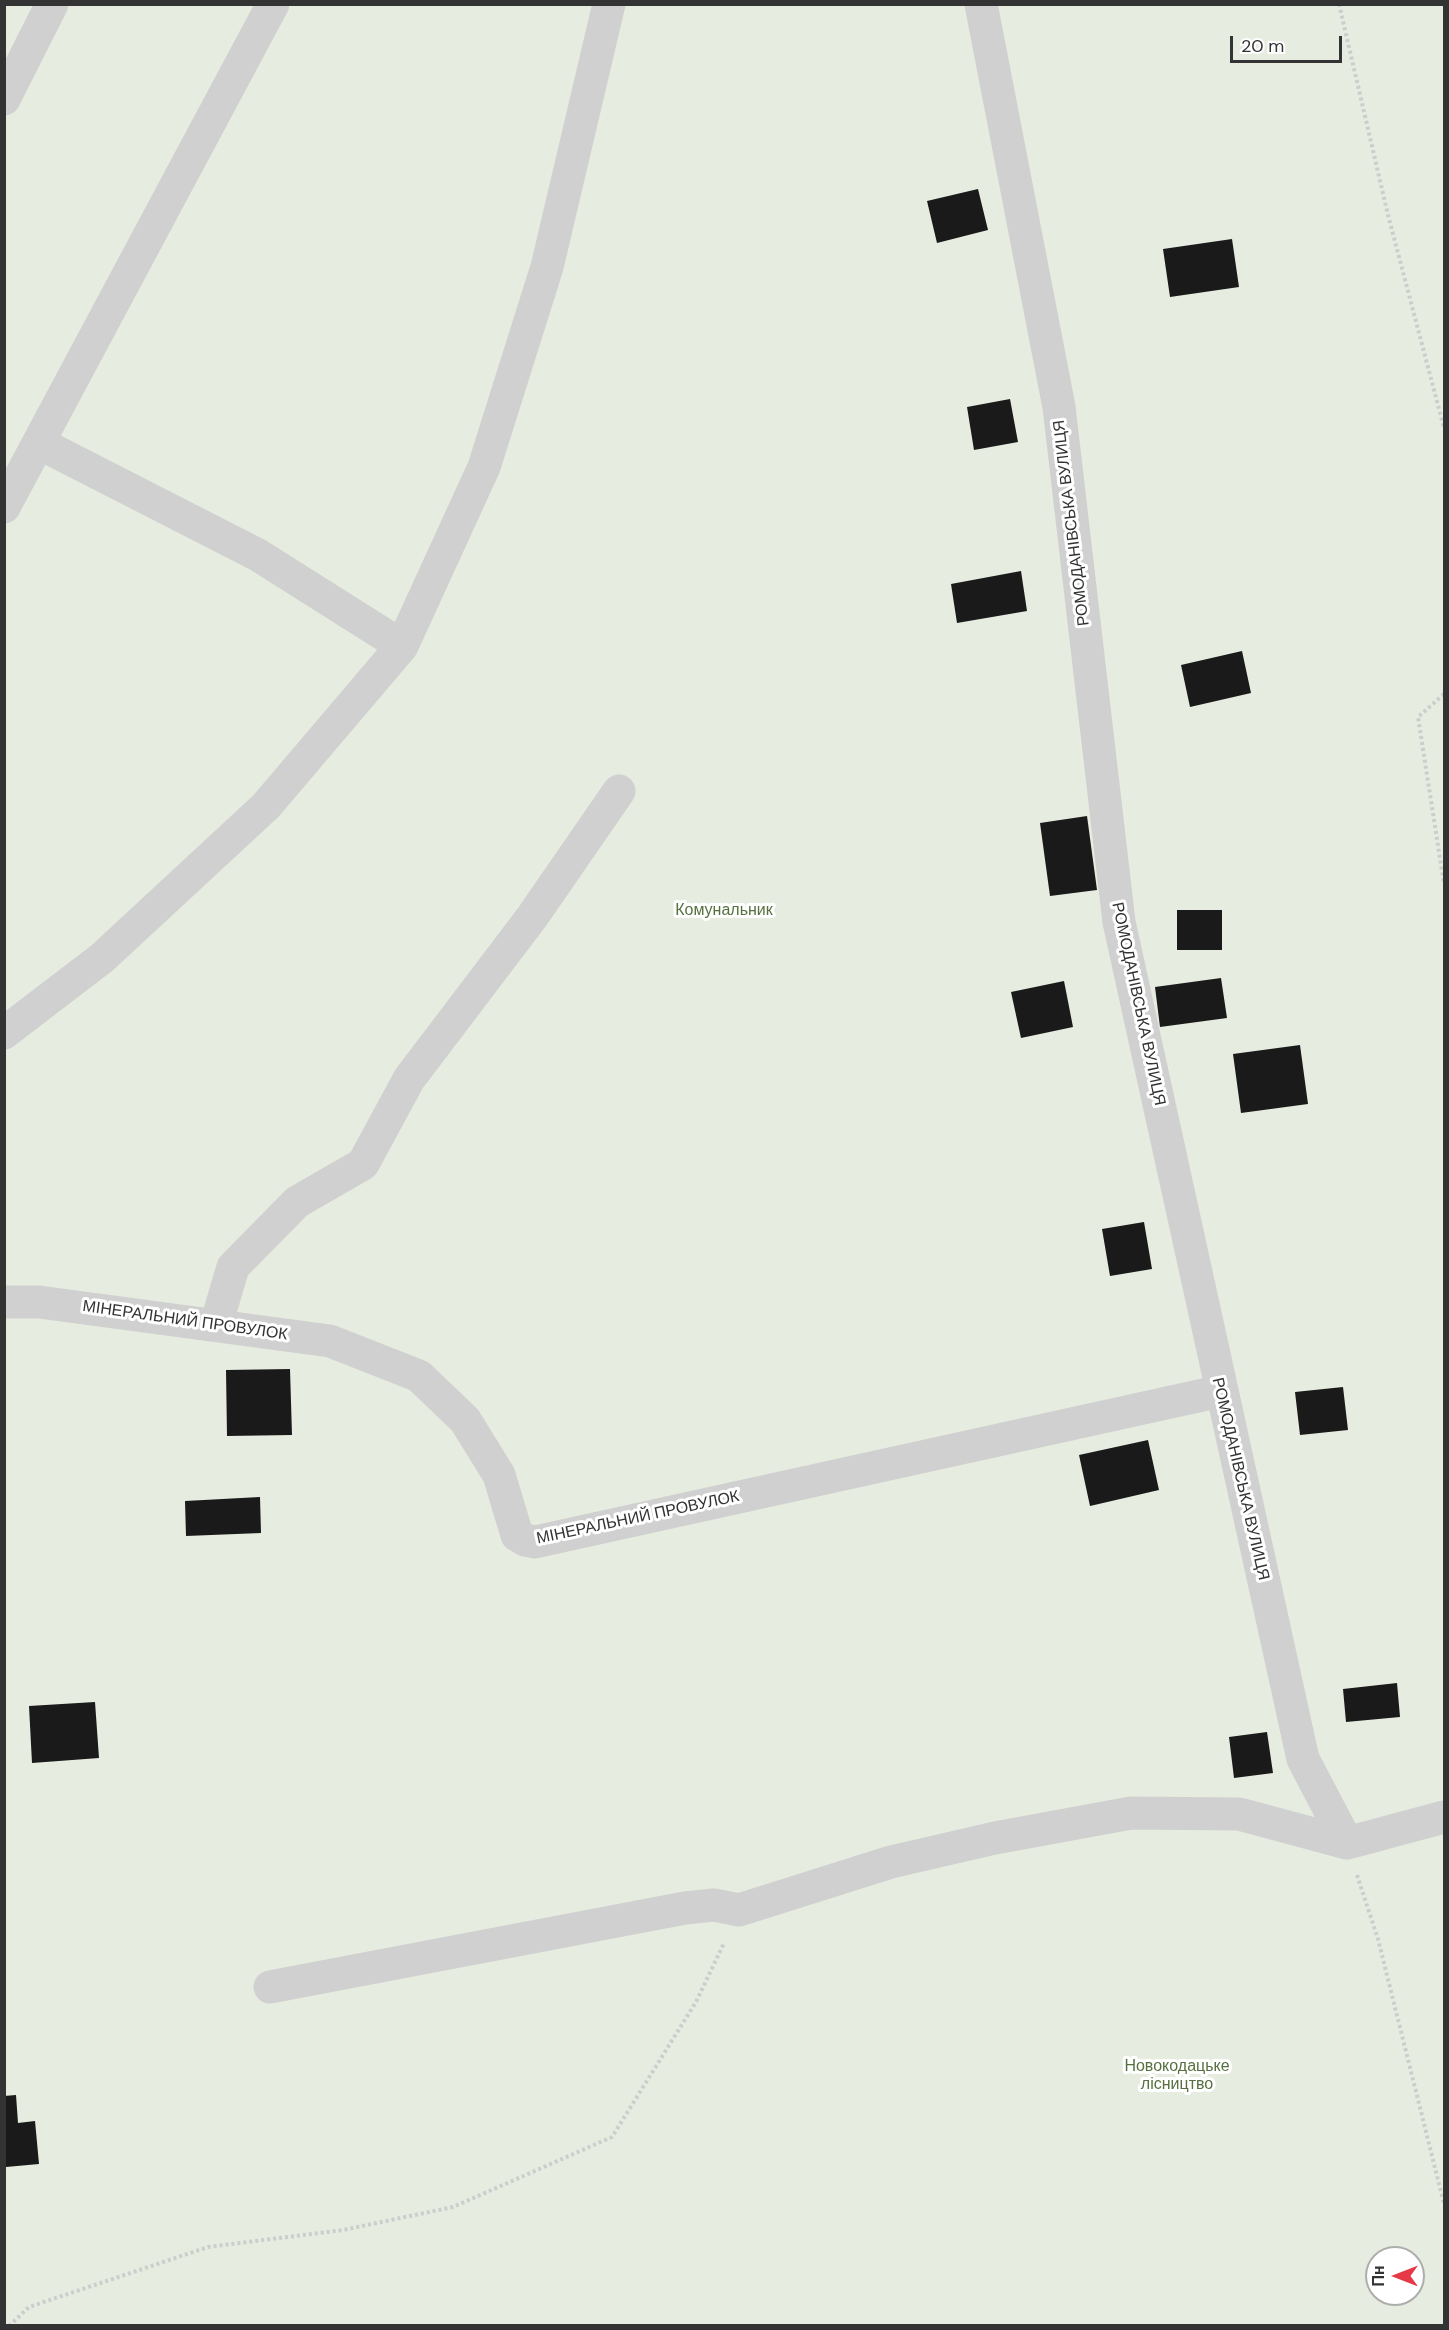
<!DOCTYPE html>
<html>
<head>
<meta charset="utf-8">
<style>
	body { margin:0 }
	#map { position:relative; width:1449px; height:2330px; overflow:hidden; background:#fff; font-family:"DM Sans",sans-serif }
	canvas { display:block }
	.frame { position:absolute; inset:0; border:6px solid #333; pointer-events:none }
	.north { position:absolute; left:1365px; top:2246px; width:60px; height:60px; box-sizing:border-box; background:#fff; border:2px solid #adadad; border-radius:50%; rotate:270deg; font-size:16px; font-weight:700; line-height:24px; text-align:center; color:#333 }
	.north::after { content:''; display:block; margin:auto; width:21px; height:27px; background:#e63946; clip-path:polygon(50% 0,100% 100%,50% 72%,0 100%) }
	.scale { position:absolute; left:1230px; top:36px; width:112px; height:27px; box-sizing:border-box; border:3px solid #333; border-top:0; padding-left:8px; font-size:18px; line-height:21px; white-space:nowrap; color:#333; -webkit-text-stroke:4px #fff; paint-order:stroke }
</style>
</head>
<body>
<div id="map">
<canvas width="1449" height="2330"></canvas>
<div class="frame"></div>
<div class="north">Пн</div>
<div class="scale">20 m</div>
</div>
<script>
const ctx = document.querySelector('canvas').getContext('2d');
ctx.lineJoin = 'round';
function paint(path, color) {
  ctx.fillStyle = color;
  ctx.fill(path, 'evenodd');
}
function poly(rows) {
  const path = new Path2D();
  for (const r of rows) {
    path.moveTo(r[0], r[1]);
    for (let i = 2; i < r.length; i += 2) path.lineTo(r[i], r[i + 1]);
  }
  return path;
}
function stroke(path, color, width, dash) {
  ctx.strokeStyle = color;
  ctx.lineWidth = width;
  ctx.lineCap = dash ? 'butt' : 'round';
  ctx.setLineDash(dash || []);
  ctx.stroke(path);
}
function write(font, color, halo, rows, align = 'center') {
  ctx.font = font + ' "DM Sans",sans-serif';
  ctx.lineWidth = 6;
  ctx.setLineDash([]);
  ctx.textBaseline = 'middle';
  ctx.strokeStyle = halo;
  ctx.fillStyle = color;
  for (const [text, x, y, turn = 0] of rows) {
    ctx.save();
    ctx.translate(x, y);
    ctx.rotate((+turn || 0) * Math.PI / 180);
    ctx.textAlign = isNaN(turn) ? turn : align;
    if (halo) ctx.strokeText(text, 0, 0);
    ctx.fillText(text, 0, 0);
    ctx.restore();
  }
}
paint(poly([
	[5,5,1444,5,1444,2325,5,2326],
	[1377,2258,1413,2258,1413,2294,1377,2294]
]), '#e6ecdf');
paint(poly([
	[978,189,988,230,937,243,927,201],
	[1232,239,1239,287,1170,297,1163,249],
	[1010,399,1018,442,974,450,967,407],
	[1021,571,1027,611,957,623,951,584],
	[1242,651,1251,693,1190,707,1181,665],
	[1087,816,1097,890,1050,896,1040,823],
	[1177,910,1222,910,1222,950,1177,950],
	[1221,978,1227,1018,1160,1027,1155,987],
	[1064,981,1073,1027,1021,1038,1011,992],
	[1300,1045,1308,1104,1241,1113,1233,1054],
	[1144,1222,1152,1269,1110,1276,1102,1229],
	[290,1369,292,1435,227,1436,226,1370],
	[1343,1387,1348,1430,1300,1435,1295,1392],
	[1148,1440,1159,1490,1090,1506,1079,1455],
	[260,1497,261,1533,186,1536,185,1501],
	[1397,1683,1400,1717,1346,1722,1343,1689],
	[95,1702,99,1758,32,1763,29,1706],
	[1267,1732,1273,1773,1234,1778,1229,1737],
	[16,2095,18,2123,35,2121,39,2164,6,2167,4,2096]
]), '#1a1a1a');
stroke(poly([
	[1339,4,1388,215,1444,428],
	[1444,694,1418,717,1444,884],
	[1357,1875,1378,1939,1444,2204],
	[9,2326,29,2307,208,2247,343,2230,453,2207,612,2137,696,2002,724,1943]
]), '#cdcdcd', 4, [3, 3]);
stroke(poly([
	[981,4,1059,407,1119,922,1303,1759,1347,1843],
	[4,99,52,4],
	[39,443,258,555,402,646],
	[4,507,273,4],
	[4,1033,102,958,266,806,402,646,484,467,547,267,609,4],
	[4,1302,39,1302,330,1341,419,1376,465,1420,499,1475,517,1535,525,1540,535,1542,1221,1391],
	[216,1325,233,1267,297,1202,363,1164,409,1079,532,917,619,791],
	[270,1987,685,1908,714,1905,739,1910,891,1862,995,1838,1131,1813,1239,1814,1347,1843,1444,1817]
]), '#d0d0d0', 33);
write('16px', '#333', '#fff', [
	["РОМОДАНІВСЬКА ВУЛИЦЯ",1072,523,-97],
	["РОМОДАНІВСЬКА ВУЛИЦЯ",1138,1004,78],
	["МІНЕРАЛЬНИЙ ПРОВУЛОК",185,1321,8],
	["РОМОДАНІВСЬКА ВУЛИЦЯ",1240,1479,77],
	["МІНЕРАЛЬНИЙ ПРОВУЛОК",638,1518,-12]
]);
write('16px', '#56703f', '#fff', [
	["Комунальник",724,911],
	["Новокодацьке",1177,2067],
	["лісництво",1177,2085]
]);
</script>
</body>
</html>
